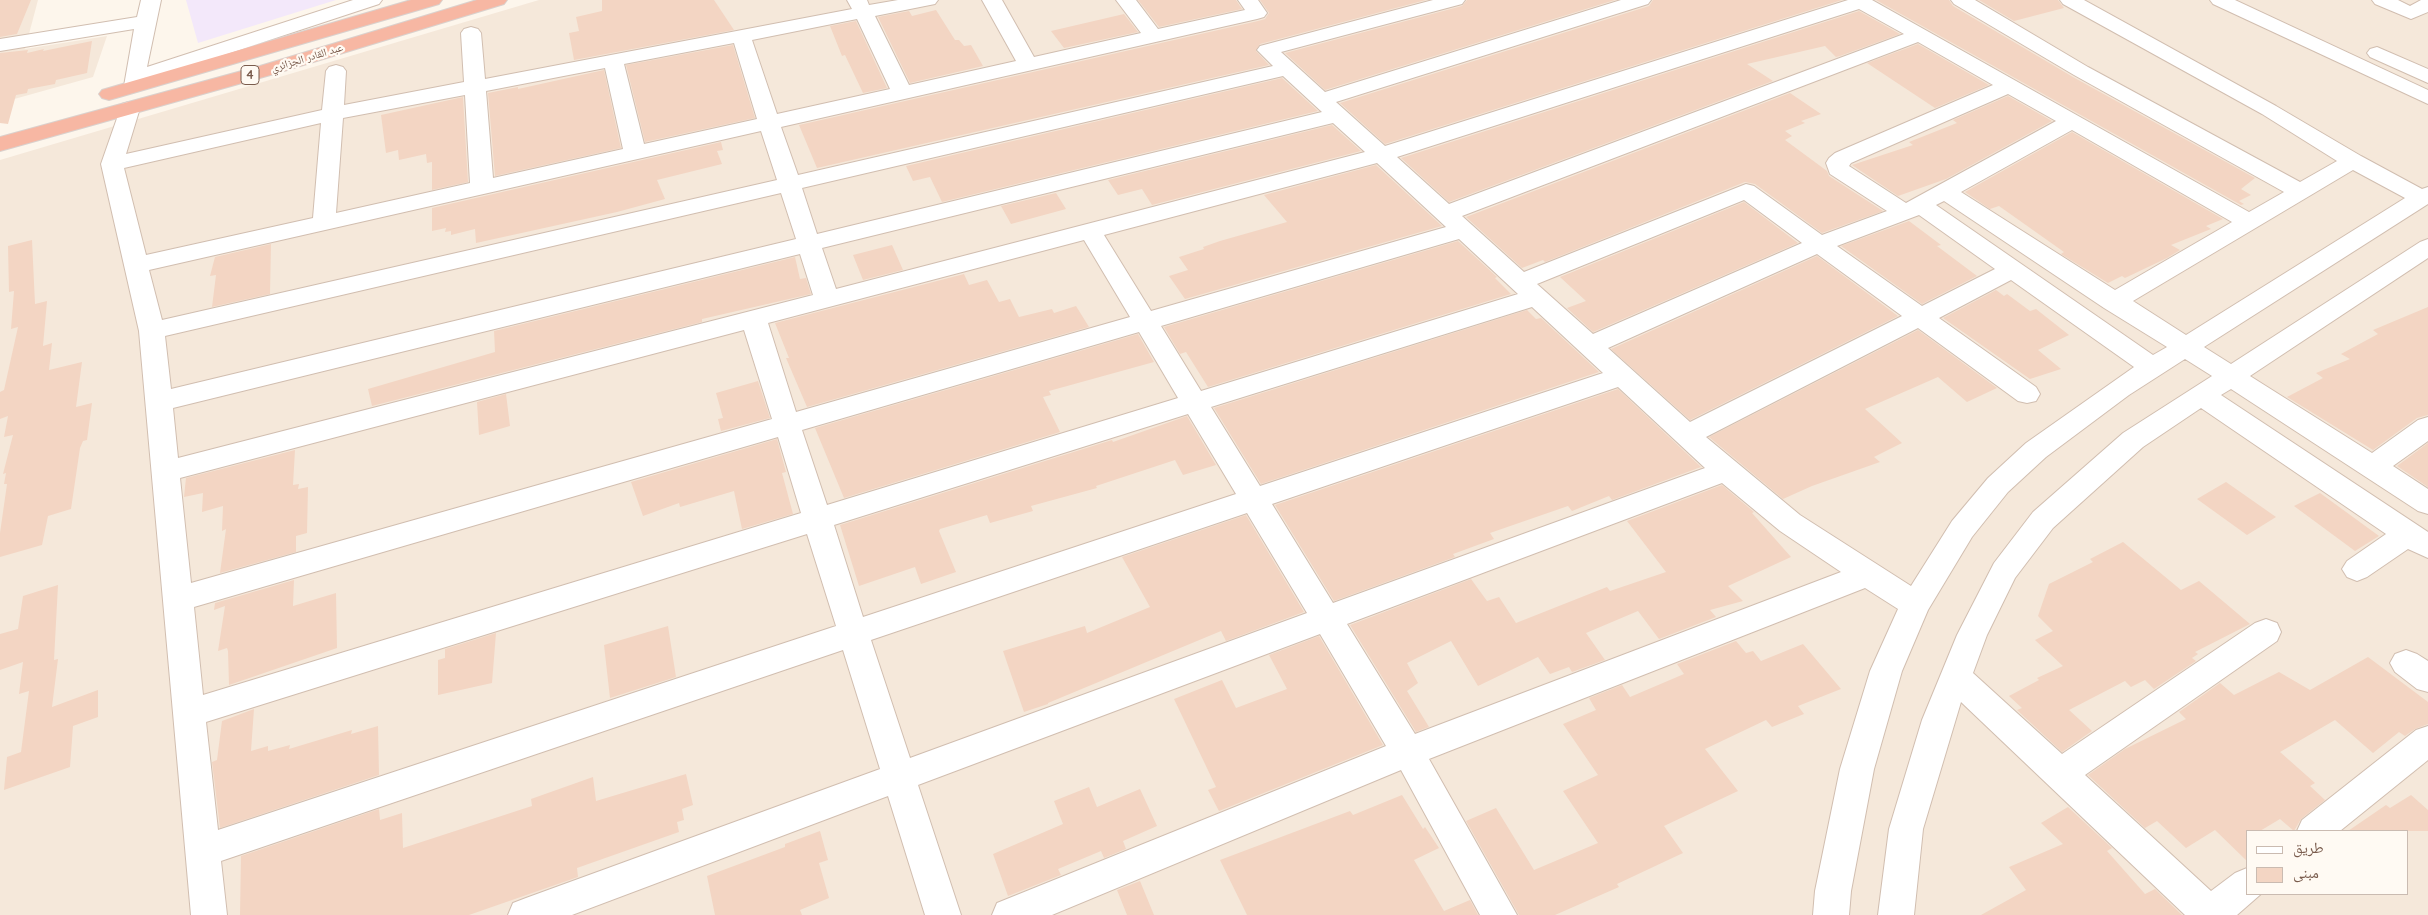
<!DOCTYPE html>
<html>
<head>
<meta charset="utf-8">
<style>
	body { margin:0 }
	#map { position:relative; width:2428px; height:915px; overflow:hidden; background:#fdf6ec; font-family:Quicksand,"Noto Naskh Arabic",sans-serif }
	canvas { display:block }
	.legend { position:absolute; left:2246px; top:830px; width:162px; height:65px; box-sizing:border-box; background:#fffaf3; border:1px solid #cabbb1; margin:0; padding:6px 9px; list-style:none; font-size:15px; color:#7a5c4d }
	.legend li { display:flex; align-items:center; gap:10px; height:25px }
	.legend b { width:25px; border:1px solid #cabbb1 }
</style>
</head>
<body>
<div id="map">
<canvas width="2428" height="915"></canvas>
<ul class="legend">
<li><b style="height:6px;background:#fff"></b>طريق</li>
<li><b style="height:14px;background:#f3d5c3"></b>مبنى</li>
</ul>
</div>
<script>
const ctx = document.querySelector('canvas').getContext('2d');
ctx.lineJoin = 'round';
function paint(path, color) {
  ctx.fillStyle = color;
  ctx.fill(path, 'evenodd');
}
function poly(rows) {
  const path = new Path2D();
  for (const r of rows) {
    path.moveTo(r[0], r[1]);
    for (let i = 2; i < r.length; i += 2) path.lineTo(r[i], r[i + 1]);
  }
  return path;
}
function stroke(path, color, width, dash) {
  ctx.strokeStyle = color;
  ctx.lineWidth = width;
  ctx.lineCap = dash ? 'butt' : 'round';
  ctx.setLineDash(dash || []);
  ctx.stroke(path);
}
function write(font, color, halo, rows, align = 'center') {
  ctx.font = font + ' Quicksand,"Noto Naskh Arabic",sans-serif';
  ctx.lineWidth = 4.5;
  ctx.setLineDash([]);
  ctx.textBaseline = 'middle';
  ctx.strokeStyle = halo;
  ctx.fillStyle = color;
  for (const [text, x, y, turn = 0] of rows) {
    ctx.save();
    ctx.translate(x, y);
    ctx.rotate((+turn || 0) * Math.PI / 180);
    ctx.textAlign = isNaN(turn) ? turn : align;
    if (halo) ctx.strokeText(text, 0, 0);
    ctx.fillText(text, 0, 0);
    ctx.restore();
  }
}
paint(poly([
	[0,0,38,0,25,49,107,36,93,77,0,103],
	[539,0,2428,0,2428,915,0,915,0,160],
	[2247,831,2407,831,2407,894,2247,894]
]), '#f5e8da');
paint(poly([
	[186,0,336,0,198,43]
]), '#f3e8fa');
paint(poly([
	[0,0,31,0,17,34,0,37],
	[602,0,714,0,734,30,574,60,569,33,579,31,576,17,602,11],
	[1138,0,1236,0,1242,9,1159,27],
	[1260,0,1426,0,1260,44,1256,51,1269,65,817,168,799,125,1258,21,1265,19,1269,13],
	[1467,0,1615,0,1325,90,1285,53,1462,6],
	[1653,0,1842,0,1385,144,1340,103,1649,6],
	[1876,0,1949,0,1953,6,2073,77,2255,178,2241,189,2251,195,2239,201,2244,204,2241,205],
	[1979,0,2058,0,2064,8,2014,21],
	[936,10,955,40,959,40,964,46,971,45,983,66,910,83,878,17,909,11,912,16],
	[1859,11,1900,34,1840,56,1836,57,1825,46,1747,64,1773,81,1449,202,1401,158],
	[1124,14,1138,32,1064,48,1051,31],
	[856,21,887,88,863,93,845,55,842,56,830,26],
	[92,41,87,73,56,80,55,84,28,89,27,93,16,95,8,124,0,123,0,53,28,50,27,53,44,49,43,51],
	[1918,44,1989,85,1935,108,1867,63],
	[733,45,755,118,645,142,626,65],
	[604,70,621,148,495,176,488,93,518,87,518,89],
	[1282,78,1318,111,942,202,930,177,913,181,906,166],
	[1790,93,1821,114,1801,121,1805,123,1785,131,1792,136,1785,140,1827,171,1829,176,1883,211,1822,233,1755,184,1745,182,1545,262,1543,260,1522,268,1466,217],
	[2008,96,2052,121,1946,179,1898,196,1852,165,1913,145,1909,142,1957,123,1953,120],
	[463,97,468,182,432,190,432,162,427,163,426,154,399,160,398,150,386,153,381,115],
	[1332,125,1361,151,1152,205,1142,189,1118,195,1108,180],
	[2072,132,2223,219,2206,226,2211,229,2171,245,2180,250,2167,258,2125,278,2122,276,2108,283,2061,254,2064,252,1999,206,1990,209,1965,192],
	[721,142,723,150,717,151,722,164,657,180,665,199,617,212,476,243,475,229,451,235,451,231,445,232,446,228,432,231,432,208],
	[1376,165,1442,226,1185,299,1169,276,1188,270,1179,257,1204,249,1203,247,1220,241,1287,222,1264,195],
	[1056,193,1066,209,1011,224,1001,206],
	[1744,202,1798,243,1593,332,1567,308,1586,301,1560,277],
	[1909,221,1941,245,1937,246,1977,276,1922,304,1841,246],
	[32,240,35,304,47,301,43,346,52,343,49,370,82,362,76,407,92,403,87,440,83,441,80,448,71,509,48,516,42,545,0,557,0,533,7,484,4,484,6,473,3,474,13,435,4,437,8,416,0,419,0,392,4,390,18,327,11,329,14,291,9,292,8,246],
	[1458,241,1497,277,1495,278,1511,294,1208,387,1186,352,1180,354,1164,327],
	[271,244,270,294,212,307,216,275,210,276,215,257],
	[892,245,903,270,863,280,853,255],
	[1817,256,1898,316,1690,420,1611,349],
	[795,257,800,279,806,278,811,294,702,319,702,322,372,406,368,389,495,352,494,331],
	[964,274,969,285,987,280,999,302,1010,299,1019,317,1052,309,1054,313,1076,306,1089,327,807,407,786,358,789,358,775,323],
	[1996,290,2004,296,2007,294,2030,311,2036,309,2069,335,2038,350,2061,369,2030,379,1943,318],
	[2428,307,2428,415,2417,418,2373,450,2287,397,2323,378,2316,373,2350,359,2341,354,2378,334,2373,330],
	[1527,310,1536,319,1541,318,1599,372,1261,484,1214,408],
	[1918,330,1997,388,1967,402,1938,377,1865,409,1902,443,1874,457,1880,462,1812,486,1783,499,1709,437],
	[1138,334,1154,362,1049,391,1051,395,1043,397,1060,432,844,498,815,428],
	[758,381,770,418,721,431,718,419,723,418,716,393],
	[1618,389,1701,467,1612,500,1609,496,1572,511,1568,506,1490,533,1494,539,1453,554,1455,557,1334,601,1275,505],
	[506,394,510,426,479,435,477,402],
	[1187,416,1216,465,1183,475,1175,460,1096,486,1097,488,1031,506,1033,511,990,523,987,515,940,529,939,531,956,572,921,584,915,567,859,586,840,525,1112,440,1113,442],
	[777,439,786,472,782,473,793,514,742,529,734,491,680,507,679,503,643,516,631,482],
	[2428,443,2428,487,2397,466],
	[295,450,293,485,299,484,298,489,308,487,307,533,296,536,296,552,220,573,226,529,222,531,223,506,202,512,203,493,184,497,186,478],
	[2226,482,2276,517,2247,535,2197,499],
	[1722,485,1754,512,1752,513,1791,557,1728,586,1743,601,1710,610,1716,617,1659,639,1638,611,1586,633,1605,660,1572,672,1569,667,1550,674,1538,657,1478,686,1451,641,1407,663,1418,683,1407,691,1429,727,1416,732,1350,625,1471,579,1487,601,1499,597,1516,623,1607,587,1610,591,1666,572,1627,521],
	[2320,493,2379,536,2355,551,2294,506],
	[1246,515,1304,612,1226,641,1221,631,1048,703,1048,704,1024,712,1003,651,1085,626,1087,633,1150,607,1122,557],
	[2123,542,2181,590,2199,581,2250,624,2195,652,2198,654,2192,658,2196,661,2154,689,2145,680,2131,687,2125,681,2069,710,2092,731,2062,752,2017,710,2022,708,2009,696,2039,680,2037,678,2063,666,2035,640,2053,631,2038,616,2049,584,2093,562,2090,559],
	[294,580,293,606,336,593,337,648,229,685,228,651,227,648,218,651,225,606,214,610,215,603],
	[58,585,54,660,58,659,52,707,98,690,98,717,73,726,70,767,4,790,7,757,21,752,29,691,19,694,23,662,0,670,0,634,18,629,23,596],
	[668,626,676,677,610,698,604,645],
	[496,633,492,683,438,695,438,660,445,658,445,649],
	[1319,636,1383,745,1219,811,1208,790,1216,787,1174,699,1222,680,1236,708,1287,689,1269,655],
	[1736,641,1746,653,1753,651,1761,661,1803,644,1841,689,1798,706,1804,714,1772,727,1766,720,1705,749,1738,791,1664,826,1683,853,1617,884,1619,887,1555,915,1519,915,1466,821,1496,808,1534,870,1598,843,1563,791,1598,775,1563,724,1596,710,1589,698,1622,685,1630,697,1684,674,1677,664],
	[2368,657,2428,702,2428,724,2415,729,2405,736,2399,732,2373,753,2335,720,2280,752,2315,783,2310,786,2325,800,2301,819,2294,831,2280,819,2260,831,2247,831,2247,861,2215,830,2186,848,2157,821,2145,828,2088,775,2125,749,2186,719,2179,712,2220,683,2234,695,2279,672,2310,690],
	[254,709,251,751,268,746,268,751,290,745,289,749,352,730,351,734,378,726,379,775,220,828,212,762,217,760,222,721],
	[686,774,693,805,682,809,684,820,677,822,679,832,577,868,578,877,469,915,240,915,241,856,379,809,380,820,402,813,403,848,532,806,531,799,593,777,596,801],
	[1089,787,1097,807,1140,789,1157,826,1123,841,1126,849,1104,858,1101,851,1058,869,1061,875,1008,896,993,854,1063,824,1054,801],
	[1402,795,1423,829,1425,827,1439,848,1414,860,1444,911,1470,900,1478,915,1247,915,1220,860,1350,811,1353,815],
	[2411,795,2428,810,2428,831,2348,831,2386,805,2390,808],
	[2068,807,2112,848,2107,851,2145,894,2155,889,2182,915,1981,915,2026,890,2009,867,2063,844,2041,823],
	[820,831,828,860,819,863,829,898,800,910,802,915,715,915,707,876,785,847,785,844],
	[1140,881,1154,915,1127,915,1117,890]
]), '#f3d5c3');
const minor = poly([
	[141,0,161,0,147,67,353,0,382,0,379,4,145,81,141,90,134,92,127,90,124,86,134,29,0,51,0,39,137,17,141,0],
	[847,0,867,0,869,5,898,0,938,0,935,4,875,16,909,85,1016,61,982,0,1002,0,1034,57,1141,33,1116,0,1136,0,1158,29,1245,10,1238,0,1258,0,1267,13,1264,17,1257,19,781,127,798,175,1273,66,1257,50,1260,46,1433,0,1465,0,1462,4,1281,52,1325,92,1621,0,1651,0,1648,4,1336,102,1385,146,1848,0,1872,0,2249,212,2284,192,2074,75,1954,4,1951,0,1975,0,2088,67,2300,182,2337,161,2262,114,2063,4,2060,0,2084,0,2276,106,2361,156,2422,189,2428,187,2428,204,2204,347,2231,364,2420,242,2428,239,2428,258,2250,376,2372,453,2418,420,2428,417,2428,441,2393,466,2428,489,2428,514,2418,511,2231,389,2221,395,2428,532,2428,558,2408,549,2367,577,2357,581,2347,577,2342,569,2347,561,2386,534,2201,408,2143,447,2053,528,2015,578,1987,635,1973,673,2062,754,2255,623,2266,619,2277,623,2281,632,2277,641,2085,775,2211,891,2235,873,2247,868,2247,894,2261,894,2237,915,2185,915,1961,702,1923,829,1914,915,1878,915,1889,829,1922,720,1957,635,1994,563,2033,512,2123,433,2212,376,2185,359,2129,395,2046,457,2008,492,1972,537,1928,610,1902,671,1874,769,1851,891,1849,915,1813,915,1815,891,1840,769,1870,671,1898,609,1865,588,1429,759,1517,915,1480,915,1401,770,1052,915,992,915,997,903,1386,746,1320,634,918,785,961,915,925,915,888,796,572,915,508,915,513,903,526,898,880,769,843,650,221,861,227,915,191,915,139,331,101,164,122,104,129,102,136,104,140,108,126,154,322,110,326,71,329,67,336,65,343,67,346,71,344,105,464,82,461,33,464,29,471,27,478,29,481,33,485,79,852,9,847,0],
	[1859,9,1904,34,1449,204,1397,157,1859,9],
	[857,19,890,89,777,114,752,40,857,19],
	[1918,42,1993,85,1835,153,1829,158,1826,163,1830,174,1887,211,1822,235,1754,186,1746,184,1524,272,1462,216,1918,42],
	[734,43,757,119,644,144,624,64,734,43],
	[605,68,623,149,493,178,486,91,605,68],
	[1283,76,1322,112,817,234,802,188,1283,76],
	[2008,94,2056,121,1906,203,1849,166,1851,163,2008,94],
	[465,95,470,183,336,213,343,118,465,95],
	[321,123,313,218,146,255,124,168,321,123],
	[1333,123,1365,152,836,289,822,248,1333,123],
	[2072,130,2232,222,2115,290,1961,192,2072,130],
	[761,131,777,180,162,320,149,270,761,131],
	[1377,163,1446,227,1151,311,1104,235,1377,163],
	[2353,170,2405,198,2186,335,2133,301,2353,170],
	[781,193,796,239,171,389,165,336,781,193],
	[1744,200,1802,243,1593,334,1537,284,1744,200],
	[1944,201,2104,308,2167,347,2153,355,1936,205,1944,201],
	[1919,215,1995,269,1922,306,1837,246,1919,215],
	[1459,239,1518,294,1201,391,1161,326,1459,239],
	[1084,240,1130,317,796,412,768,323,1084,240],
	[800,254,813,295,178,458,173,408,800,254],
	[1817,254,1902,316,1690,422,1608,348,1817,254],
	[2011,280,2134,367,2026,443,1988,478,1952,521,1911,586,1800,515,1706,437,1918,328,2018,401,2027,403,2036,401,2040,394,2036,387,1939,318,2011,280],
	[1532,307,1603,373,1260,486,1211,407,1532,307],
	[744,330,772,419,191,583,180,478,744,330],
	[1139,332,1178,398,827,505,802,430,1139,332],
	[1618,387,1705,468,1333,603,1272,504,1618,387],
	[1188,414,1236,494,863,617,834,525,1188,414],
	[778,437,801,513,203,695,194,607,778,437],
	[1722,483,1780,531,1841,572,1415,734,1347,624,1722,483],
	[1247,513,1307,613,910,758,871,640,1247,513],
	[807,534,836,626,218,830,206,722,807,534],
	[2210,0,2235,0,2428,90,2428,104,2213,4,2210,0],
	[2372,0,2398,0,2410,6,2421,0,2428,0,2428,12,2411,19,2375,4,2372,0],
	[2377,47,2428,69,2428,83,2370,57,2367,53,2370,49,2377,47],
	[2406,650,2417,654,2428,661,2428,692,2417,689,2395,672,2390,663,2395,654,2406,650],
	[2428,726,2428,760,2340,831,2297,831,2302,820,2416,730,2428,726]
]);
const highway = poly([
	[411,0,442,0,439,4,116,98,109,100,102,98,99,94,102,90,411,0],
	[477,0,507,0,504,4,274,74,0,151,0,137,260,66,477,0]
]);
stroke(minor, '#d1beb0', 2);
stroke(highway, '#dad1cd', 2);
paint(minor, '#fff');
paint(highway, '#f7b7a3');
write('11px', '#7a5c4d', '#fffaf3', [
	["عبد القادر الجزائري",307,58,-17]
]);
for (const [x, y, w] of [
	[250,75,18]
]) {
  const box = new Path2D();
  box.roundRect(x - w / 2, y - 9.5, w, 19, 4);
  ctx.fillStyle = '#fffaf3';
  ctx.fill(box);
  stroke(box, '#7a5c4d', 1);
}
write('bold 12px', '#7a5c4d', null, [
	["4",250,75]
]);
</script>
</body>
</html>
